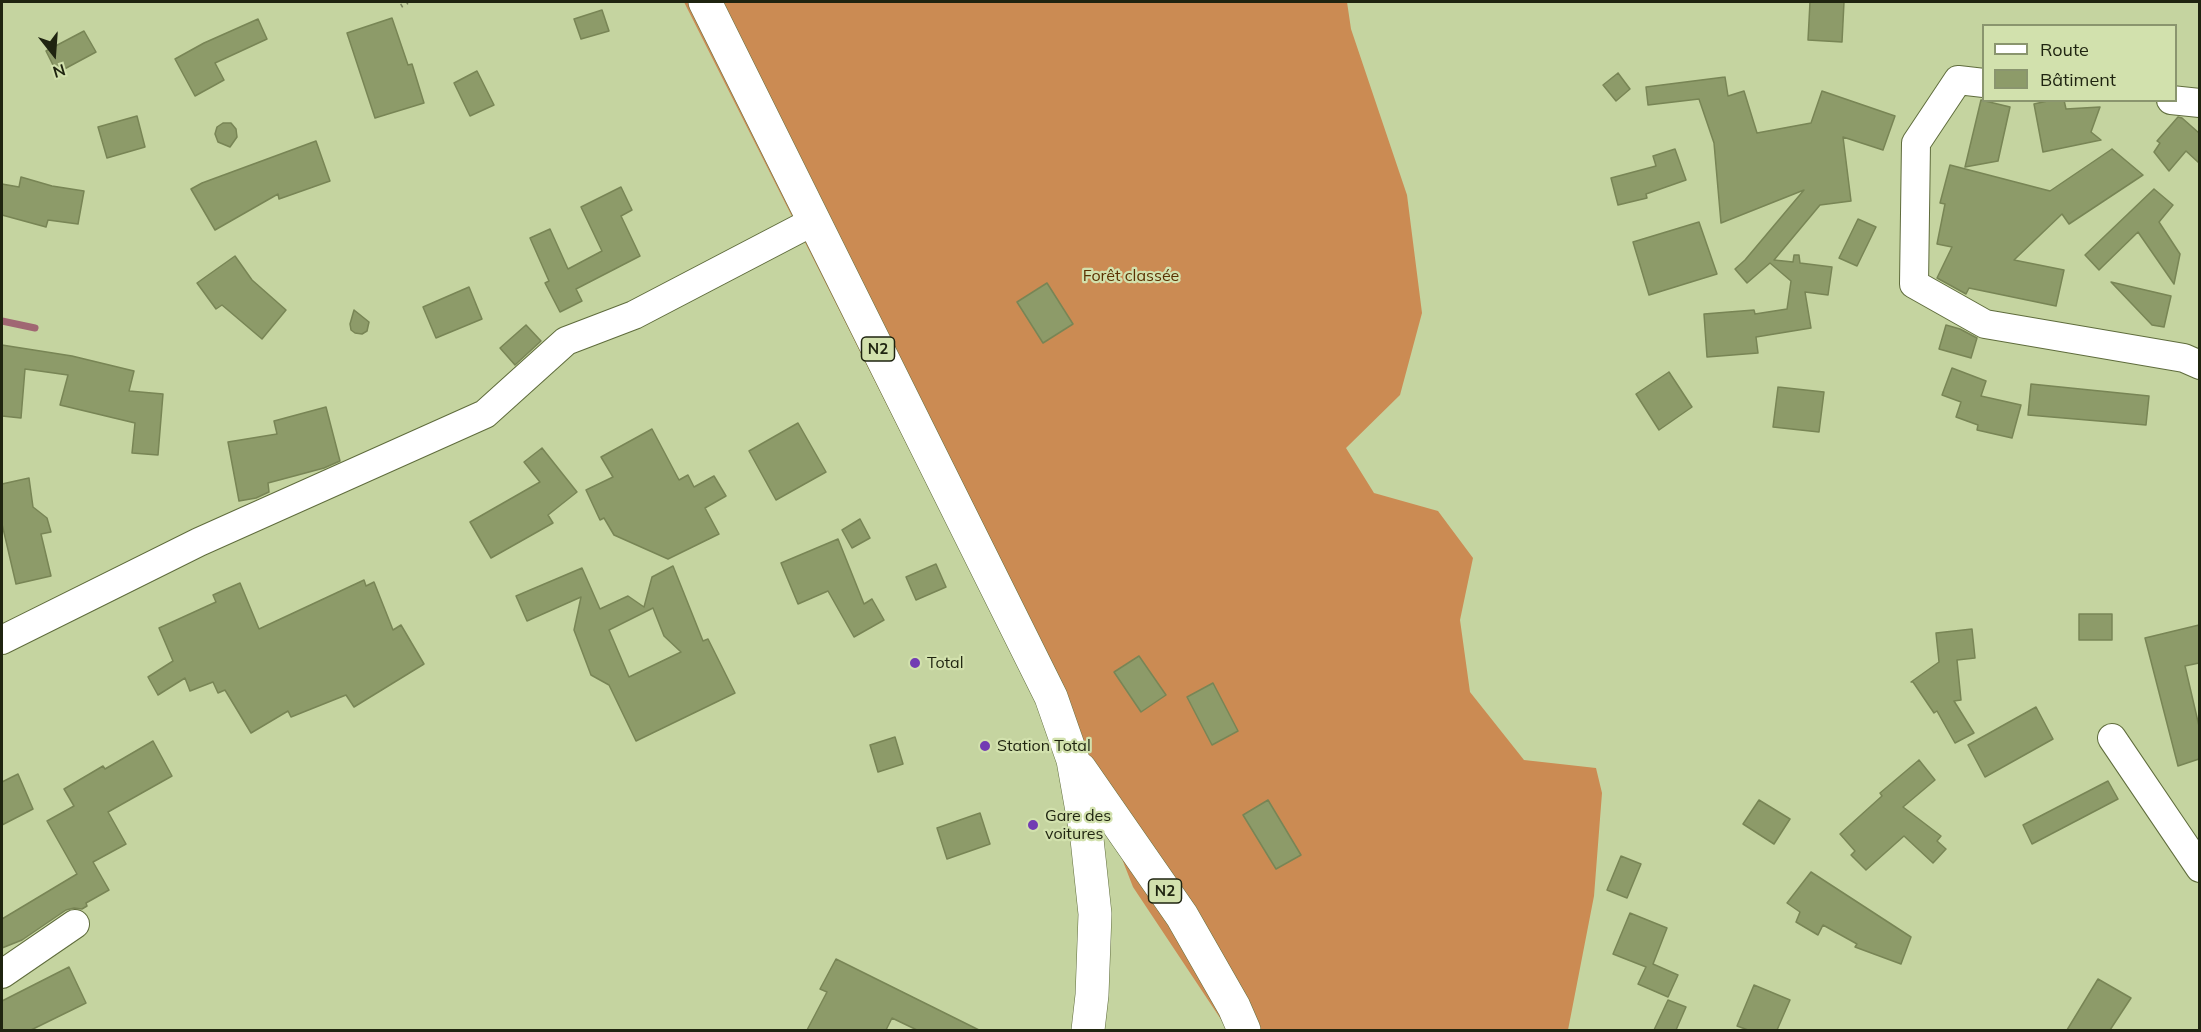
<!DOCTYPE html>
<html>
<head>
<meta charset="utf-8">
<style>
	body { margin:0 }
	#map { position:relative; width:2201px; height:1032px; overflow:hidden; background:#c5d4a0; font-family:Mulish,sans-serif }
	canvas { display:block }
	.frame { position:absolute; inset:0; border:3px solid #1f2410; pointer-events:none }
	.legend { position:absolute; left:1982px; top:24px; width:195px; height:78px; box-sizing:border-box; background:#d2e1ad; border:2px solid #8a956e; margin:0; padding:8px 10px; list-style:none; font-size:18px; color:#1f2410 }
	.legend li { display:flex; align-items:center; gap:12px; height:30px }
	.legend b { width:30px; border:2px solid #8a956e }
	.north { position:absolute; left:24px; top:24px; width:60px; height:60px; -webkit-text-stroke:4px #d2e1ad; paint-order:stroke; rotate:163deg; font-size:16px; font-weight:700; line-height:24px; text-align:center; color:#1f2410 }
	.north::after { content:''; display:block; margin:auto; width:21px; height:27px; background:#1f2410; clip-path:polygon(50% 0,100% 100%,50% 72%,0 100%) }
</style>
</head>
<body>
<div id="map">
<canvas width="2201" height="1032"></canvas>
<div class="frame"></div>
<ul class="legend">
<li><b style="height:8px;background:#fff"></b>Route</li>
<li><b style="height:16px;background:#8d9b69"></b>Bâtiment</li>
</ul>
<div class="north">N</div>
</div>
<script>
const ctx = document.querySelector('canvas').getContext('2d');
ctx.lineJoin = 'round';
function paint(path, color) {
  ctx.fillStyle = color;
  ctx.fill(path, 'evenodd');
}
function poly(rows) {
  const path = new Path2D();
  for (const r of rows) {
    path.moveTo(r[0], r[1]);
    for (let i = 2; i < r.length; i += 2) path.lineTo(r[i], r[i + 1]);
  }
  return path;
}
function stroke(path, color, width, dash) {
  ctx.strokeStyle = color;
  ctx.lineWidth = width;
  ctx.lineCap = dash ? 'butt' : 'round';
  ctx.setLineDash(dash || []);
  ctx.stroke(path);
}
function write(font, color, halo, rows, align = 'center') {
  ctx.font = font + ' Mulish,sans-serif';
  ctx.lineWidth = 4.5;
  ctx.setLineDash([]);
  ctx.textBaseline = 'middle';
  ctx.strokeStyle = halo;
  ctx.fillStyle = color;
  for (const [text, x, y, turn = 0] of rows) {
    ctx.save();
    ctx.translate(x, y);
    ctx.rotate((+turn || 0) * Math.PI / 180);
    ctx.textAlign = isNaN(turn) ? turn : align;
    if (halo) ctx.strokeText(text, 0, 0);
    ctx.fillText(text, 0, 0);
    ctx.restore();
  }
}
paint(poly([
	[684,2,1347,2,1351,29,1407,195,1422,313,1400,395,1346,448,1374,493,1438,511,1473,558,1460,620,1470,692,1524,760,1596,768,1602,793,1594,896,1568,1030,1228,1030,1133,887,1091,779,1055,739]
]), '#cb8b53');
stroke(poly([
	[2,321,35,328]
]), '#a06773', 7);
const building = poly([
	[1810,2,1844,2,1842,42,1808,40,1810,2],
	[602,10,609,31,581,39,574,19,602,10],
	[392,18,408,65,412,64,424,103,375,118,347,33,392,18],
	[258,19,267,39,215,63,224,80,195,96,175,59,204,43,258,19],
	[84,31,96,52,57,73,46,51,84,31],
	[477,71,494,105,470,116,454,83,477,71],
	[1618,73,1630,89,1616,101,1603,85,1618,73],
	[1725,77,1728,96,1744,91,1757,133,1811,123,1822,91,1895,116,1883,150,1843,137,1851,201,1820,205,1774,260,1793,262,1794,255,1799,255,1800,263,1832,267,1828,295,1805,292,1811,328,1756,337,1758,353,1707,357,1704,314,1754,310,1755,314,1787,309,1791,281,1770,263,1747,283,1735,269,1745,260,1804,190,1721,223,1714,143,1699,99,1648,105,1646,87,1725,77],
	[1981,100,2010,107,1998,161,1965,167,1981,100],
	[2052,100,2064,100,2066,109,2100,107,2091,132,2101,140,2043,152,2034,104,2052,100],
	[137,116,145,147,107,158,98,127,137,116],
	[2178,117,2182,118,2199,133,2199,163,2186,151,2169,171,2154,152,2160,143,2157,141,2178,117],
	[223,123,231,123,236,129,237,137,230,147,218,142,215,134,217,127,223,123],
	[316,141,330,181,279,199,278,194,215,230,191,189,202,183,316,141],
	[1675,149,1686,180,1646,194,1647,198,1618,205,1611,178,1656,166,1653,156,1675,149],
	[2112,149,2143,175,2069,224,2062,214,2014,260,2064,270,2056,306,1969,288,1966,294,1937,278,1952,247,1937,244,1945,204,1940,203,1950,165,2050,191,2112,149],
	[21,177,52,186,84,191,78,224,48,220,46,227,2,215,2,184,19,187,21,177],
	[621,187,632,210,621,216,640,256,576,289,582,301,560,312,545,283,549,281,530,238,550,229,568,269,602,251,581,207,621,187],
	[2154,189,2173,205,2159,222,2180,254,2174,284,2138,232,2099,270,2085,255,2154,189],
	[1858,219,1876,227,1857,266,1839,258,1858,219],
	[1699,222,1717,274,1649,295,1633,242,1699,222],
	[235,256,252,280,286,310,262,339,222,305,216,309,197,283,235,256],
	[2111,282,2171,296,2164,327,2152,325,2111,282],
	[1047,283,1073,324,1043,343,1017,302,1047,283],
	[469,287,482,319,436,338,423,307,469,287],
	[354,310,369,322,367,331,362,334,355,333,351,330,350,324,354,310],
	[526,325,541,341,515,365,500,348,526,325],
	[1946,325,1960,329,1977,338,1971,358,1939,349,1946,325],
	[2,345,72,356,134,371,129,391,163,394,158,455,132,453,135,423,60,405,68,375,25,369,21,418,2,416,2,345],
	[1952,368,1986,381,1981,396,2021,405,2012,438,1977,430,1978,425,1956,417,1961,402,1942,395,1952,368],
	[1669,372,1692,407,1659,430,1636,394,1669,372],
	[2031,384,2149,396,2146,425,2028,415,2031,384],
	[1778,387,1824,392,1819,432,1773,427,1778,387],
	[326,407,340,461,324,468,268,483,269,492,256,498,239,501,228,442,277,434,274,421,326,407],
	[798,423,826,472,776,500,749,451,798,423],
	[652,429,679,480,688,475,694,487,714,476,726,496,705,508,719,534,668,559,614,535,604,518,600,520,586,490,613,477,601,457,652,429],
	[542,448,577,492,548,515,553,523,491,558,470,522,540,482,524,462,542,448],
	[29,478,33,507,47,518,51,532,41,534,51,576,16,584,2,524,2,484,29,478],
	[860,519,870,538,852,548,842,530,860,519],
	[838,539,864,604,872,599,884,620,854,637,828,591,798,604,781,563,838,539],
	[936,564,946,587,916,600,906,577,936,564],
	[673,566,703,641,708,639,735,693,636,741,609,685,591,675,574,630,581,597,527,621,516,596,582,568,600,609,628,596,644,607,652,577,673,566],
	[653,608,664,636,681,652,629,677,609,630,653,608],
	[364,580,366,586,374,582,393,630,401,625,424,664,354,707,346,695,291,717,288,711,251,733,225,690,218,693,213,682,190,691,185,678,158,695,148,677,173,661,159,628,216,602,213,595,240,583,259,629,364,580],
	[2079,614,2112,614,2112,640,2079,640,2079,614],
	[2199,625,2199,663,2185,666,2199,726,2199,759,2178,766,2145,638,2199,625],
	[1972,629,1975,658,1957,660,1961,700,1954,701,1974,733,1955,743,1937,711,1934,713,1913,682,1911,682,1939,662,1936,633,1972,629],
	[1139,656,1166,695,1141,712,1114,672,1139,656],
	[1213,683,1238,731,1212,745,1187,697,1213,683],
	[2036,707,2053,739,1985,777,1968,745,2036,707],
	[895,737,903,764,878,772,870,745,895,737],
	[153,741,172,776,108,812,126,844,93,862,109,890,86,903,87,906,82,909,74,908,66,910,22,940,2,948,2,919,77,874,47,821,74,806,64,789,103,766,105,769,153,741],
	[1919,760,1935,780,1903,807,1941,836,1937,841,1946,849,1933,863,1904,836,1866,870,1851,855,1855,851,1840,834,1882,796,1880,793,1919,760],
	[18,774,33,809,2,825,2,782,18,774],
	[2108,781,2118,799,2032,844,2023,825,2108,781],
	[1268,800,1301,855,1276,869,1243,815,1268,800],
	[1759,800,1790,819,1774,844,1743,824,1759,800],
	[980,813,990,844,947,859,937,828,980,813],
	[1621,856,1641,864,1627,898,1607,890,1621,856],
	[1811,872,1911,937,1901,964,1855,947,1857,944,1823,925,1818,935,1796,922,1800,912,1787,903,1811,872],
	[1630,913,1667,928,1653,964,1678,975,1668,997,1638,984,1646,967,1613,954,1630,913],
	[836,959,979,1030,917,1030,892,1018,886,1030,807,1030,827,992,820,989,836,959],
	[69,967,86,1003,31,1030,2,1030,2,1001,69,967],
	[2098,979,2131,998,2110,1030,2067,1030,2098,979],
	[1754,985,1790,1000,1777,1030,1748,1030,1737,1026,1754,985],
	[1668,1000,1686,1007,1676,1030,1654,1030,1668,1000]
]);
paint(building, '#8d9b69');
stroke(building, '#788555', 1.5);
const minor = poly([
	[1984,83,1958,80,1916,143,1914,284,1985,324,2184,358,2200,365],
	[2171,100,2200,103],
	[2,640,199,542,485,414,566,341,634,315,814,221],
	[2112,738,2200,868],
	[2,974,75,924]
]);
const trunk = poly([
	[705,2,1051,697,1073,760,1087,839,1095,914,1092,995,1088,1030],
	[1080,769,1182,916,1234,1007,1244,1030]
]);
stroke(minor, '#5f6c3c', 30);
stroke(trunk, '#5f6c3c', 34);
stroke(poly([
	[401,6,408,2]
]), '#79835e', 4, [1.5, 4.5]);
stroke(minor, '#fff', 28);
stroke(trunk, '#fff', 33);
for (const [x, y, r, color] of [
	[915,663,6,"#723cb3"],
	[985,746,6,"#723cb3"],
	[1033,825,6,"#723cb3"]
]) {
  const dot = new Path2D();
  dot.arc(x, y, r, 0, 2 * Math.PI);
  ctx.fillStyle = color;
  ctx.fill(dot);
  stroke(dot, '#d2e1ad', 2);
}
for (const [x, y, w] of [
	[878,349,33],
	[1165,891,33]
]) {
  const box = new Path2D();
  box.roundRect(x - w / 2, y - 12, w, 24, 4.5);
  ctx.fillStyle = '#d2e1ad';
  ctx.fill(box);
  stroke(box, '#1f2410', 1.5);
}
write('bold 15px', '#1f2410', null, [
	["N2",878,349],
	["N2",1165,891]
]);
write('16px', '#5b3102', '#d2e1ad', [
	["Forêt classée",1131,276]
]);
write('16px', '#1f2410', '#d2e1ad', [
	["Total",927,663],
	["Station Total",997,746],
	["Gare des",1045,816],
	["voitures",1045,834]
], 'left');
</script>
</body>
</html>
